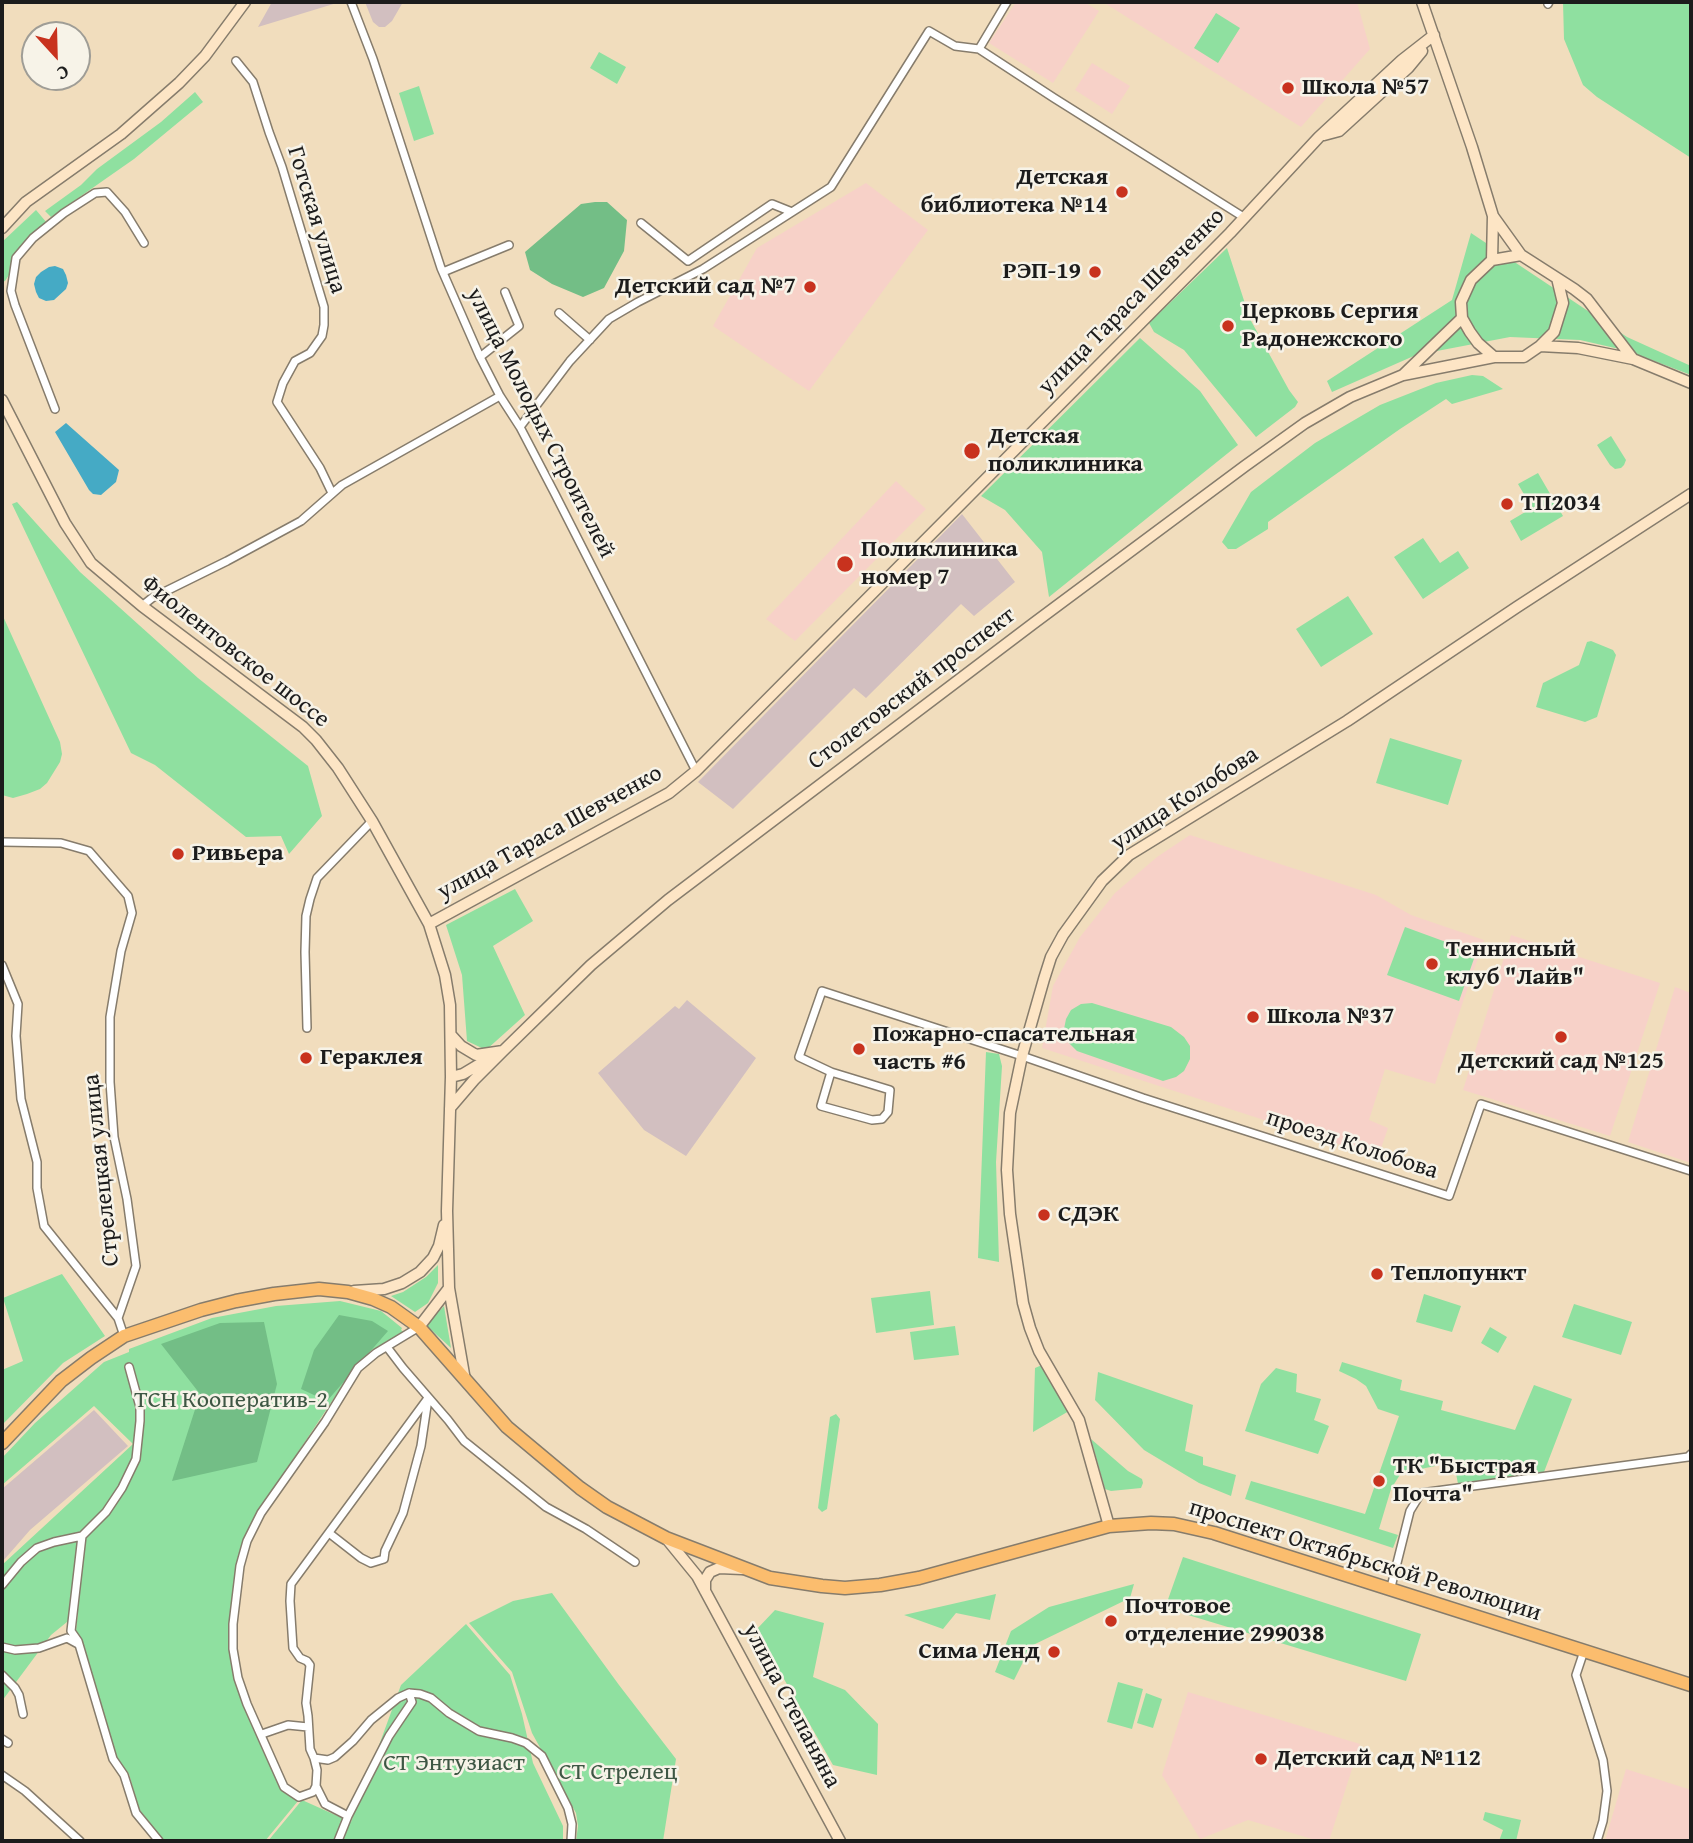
<!DOCTYPE html>
<html>
<head>
<meta charset="utf-8">
<style>
	body { margin:0 }
	#map { position:relative; width:1693px; height:1843px; overflow:hidden; background:#f1ddbd; font-family:"Gentium Book Plus",serif }
	canvas { display:block }
	.frame { position:absolute; inset:0; border:4px solid #1c1c1c; pointer-events:none }
	.north { position:absolute; left:21px; top:21px; width:70px; height:70px; box-sizing:border-box; background:#f7f3e8; border:2px solid #9f9d96; border-radius:50%; rotate:158deg; font-size:19px; font-weight:700; line-height:28px; text-align:center; color:#1c1c1c }
	.north::after { content:''; display:block; margin:auto; width:24px; height:32px; background:#c8321e; clip-path:polygon(50% 0,100% 100%,50% 72%,0 100%) }
</style>
</head>
<body>
<div id="map">
<canvas width="1693" height="1843"></canvas>
<div class="frame"></div>
<div class="north">С</div>
</div>
<script>
const ctx = document.querySelector('canvas').getContext('2d');
ctx.lineJoin = 'round';
function paint(path, color) {
  ctx.fillStyle = color;
  ctx.fill(path, 'evenodd');
}
function poly(rows) {
  const path = new Path2D();
  for (const r of rows) {
    path.moveTo(r[0], r[1]);
    for (let i = 2; i < r.length; i += 2) path.lineTo(r[i], r[i + 1]);
  }
  return path;
}
function stroke(path, color, width, dash) {
  ctx.strokeStyle = color;
  ctx.lineWidth = width;
  ctx.lineCap = dash ? 'butt' : 'round';
  ctx.setLineDash(dash || []);
  ctx.stroke(path);
}
function write(font, color, halo, rows, align = 'center') {
  ctx.font = font + ' "Gentium Book Plus",serif';
  ctx.lineWidth = 5;
  ctx.setLineDash([]);
  ctx.textBaseline = 'middle';
  ctx.strokeStyle = halo;
  ctx.fillStyle = color;
  for (const [text, x, y, turn = 0] of rows) {
    ctx.save();
    ctx.translate(x, y);
    ctx.rotate((+turn || 0) * Math.PI / 180);
    ctx.textAlign = isNaN(turn) ? turn : align;
    if (halo) ctx.strokeText(text, 0, 0);
    ctx.fillText(text, 0, 0);
    ctx.restore();
  }
}
paint(poly([
	[1016,2,1084,2,1099,11,1053,83,989,43],
	[1103,2,1357,2,1370,49,1301,127],
	[1092,63,1130,86,1112,114,1075,90],
	[866,183,928,230,809,391,713,326,757,248],
	[896,481,926,509,795,641,766,619],
	[1190,835,1376,895,1411,915,1484,940,1435,1084,1385,1069,1369,1120,1388,1128,1378,1157,1042,1048,1053,986,1080,937,1115,893,1157,857],
	[1511,935,1660,983,1610,1136,1463,1090],
	[1675,987,1691,993,1691,1163,1628,1142],
	[1188,1692,1360,1744,1329,1841,1319,1841,1248,1820,1200,1839,1162,1775],
	[1626,1769,1691,1790,1691,1841,1605,1841]
]), '#f7d1c8');
paint(poly([
	[272,2,340,2,258,27],
	[365,2,403,2,392,21,385,27,379,27,373,22],
	[962,514,1015,582,974,616,961,604,866,698,854,688,733,809,698,782],
	[687,1000,756,1058,686,1156,644,1130,598,1073,675,1006,679,1009],
	[94,1410,128,1446,30,1530,3,1561,2,1489]
]), '#d2bfc0');
paint(poly([
	[1563,2,1691,2,1691,158,1597,97,1583,85,1564,39],
	[1216,13,1240,28,1218,63,1194,48],
	[599,52,626,67,617,84,590,68],
	[419,86,434,134,414,141,399,93],
	[195,92,203,102,134,159,51,217,45,211,81,185,97,169,161,122],
	[36,210,47,223,16,252,9,275,5,281,2,282,2,242],
	[1471,233,1627,337,1691,366,1691,375,1628,351,1580,340,1510,337,1416,355,1332,392,1327,381,1452,300],
	[1227,248,1250,319,1289,390,1298,402,1295,407,1256,437,1184,350,1154,332,1149,323],
	[1140,338,1200,391,1238,445,1049,597,1042,552,1005,510,981,496],
	[1472,375,1483,376,1503,389,1452,404,1446,399,1400,429,1268,522,1268,529,1236,549,1228,549,1222,542,1251,492,1315,443,1380,405,1436,383],
	[1611,436,1626,460,1624,465,1621,468,1615,469,1610,465,1597,445],
	[1538,473,1563,516,1521,541,1510,521,1532,508,1518,484],
	[17,502,80,572,198,678,308,766,322,816,289,854,281,836,246,837,155,765,131,753,12,504],
	[1423,538,1440,563,1458,551,1469,568,1423,599,1394,557],
	[1348,596,1373,634,1321,667,1296,629],
	[2,614,60,742,62,754,60,762,47,783,40,789,27,794,13,798,2,795],
	[1591,641,1613,650,1616,655,1597,717,1585,722,1536,707,1543,683,1579,665,1587,642],
	[1390,738,1462,760,1448,805,1376,783],
	[515,889,533,921,493,946,525,1015,486,1050,467,1041,462,975,446,925],
	[1405,927,1476,953,1459,1001,1387,975],
	[1092,1003,1171,1027,1184,1037,1190,1046,1190,1059,1184,1071,1176,1077,1163,1081,1077,1051,1068,1042,1064,1029,1066,1019,1071,1010,1081,1004],
	[986,1052,999,1054,1002,1066,996,1162,999,1262,978,1258],
	[438,1265,438,1283,428,1303,415,1312,391,1296,403,1292,426,1277],
	[62,1274,105,1336,63,1363,2,1425,2,1370,23,1361,3,1298],
	[930,1291,934,1325,876,1333,871,1298],
	[1424,1294,1461,1306,1452,1332,1416,1322],
	[340,1301,381,1311,402,1328,401,1330,404,1332,362,1356,259,1511,244,1540,237,1564,231,1617,229,1645,234,1677,245,1707,282,1789,298,1801,265,1841,164,1841,139,1809,129,1774,117,1760,76,1630,78,1613,51,1635,2,1701,2,1565,133,1444,94,1406,2,1485,2,1458,35,1423,104,1362,129,1352,129,1349,212,1318,276,1306],
	[1574,1304,1632,1322,1621,1355,1562,1337],
	[444,1306,451,1348,426,1325],
	[955,1326,959,1355,914,1360,910,1332],
	[1490,1327,1507,1337,1498,1353,1481,1343],
	[1342,1362,1402,1380,1400,1390,1443,1401,1441,1410,1515,1430,1534,1385,1572,1399,1544,1472,1458,1484,1455,1468,1450,1463,1401,1473,1391,1489,1379,1529,1398,1535,1393,1548,1245,1499,1251,1481,1365,1514,1399,1416,1378,1409,1366,1386,1356,1379,1339,1371],
	[1042,1365,1069,1411,1033,1432,1035,1368],
	[1276,1368,1297,1374,1296,1392,1321,1399,1314,1420,1329,1426,1318,1454,1245,1431,1261,1384],
	[1098,1372,1193,1405,1185,1451,1203,1457,1203,1465,1236,1475,1231,1496,1199,1483,1144,1450,1095,1400],
	[836,1414,840,1419,827,1509,822,1512,818,1508,830,1417],
	[1091,1439,1128,1471,1142,1479,1143,1483,1141,1488,1111,1491,1105,1489],
	[1183,1557,1421,1634,1406,1681,1165,1608],
	[1134,1584,1130,1598,1031,1646,1014,1680,995,1672,1011,1631,1049,1607],
	[552,1593,619,1685,676,1759,663,1841,576,1841,578,1826,576,1813,532,1733,512,1672,469,1623,513,1601],
	[996,1594,990,1620,956,1613,943,1629,904,1615],
	[775,1610,824,1623,813,1677,845,1690,878,1724,877,1775,833,1765,756,1630],
	[466,1624,510,1675,522,1714,533,1763,563,1826,563,1841,268,1841,302,1800,351,1822,401,1685],
	[1118,1682,1143,1689,1132,1729,1107,1722],
	[1146,1693,1162,1699,1153,1728,1137,1723],
	[1485,1812,1521,1820,1516,1841,1499,1841,1503,1830,1483,1820]
]), '#8fe0a0');
paint(poly([
	[595,202,607,202,627,220,624,251,604,288,583,297,552,284,530,270,525,252,581,204],
	[339,1315,372,1321,388,1331,327,1401,301,1389,314,1350],
	[264,1322,277,1384,257,1462,172,1481,200,1394,161,1344,220,1323]
]), '#73be86');
paint(poly([
	[55,266,63,269,66,275,68,283,66,289,54,300,46,301,39,298,36,292,34,284,36,277,41,272,49,267],
	[66,423,119,470,116,482,101,495,93,494,89,490,55,432]
]), '#45aac5');
const street = poly([
	[351,2,373,59,441,268,480,357,500,396,520,427,555,494,696,771],
	[1007,2,979,49,1054,98,1245,218],
	[1548,4,1549,2],
	[236,61,253,82,269,132,282,167,324,307,324,325,322,336,310,353,295,361,283,383,277,402,320,468,332,493],
	[641,223,688,261,772,204,792,212],
	[443,272,509,245],
	[559,313,590,340],
	[480,357,519,326,505,292],
	[55,409,15,305,11,291,16,258,33,238,64,213,95,193,107,192,125,212,144,243],
	[520,427,570,361,609,319,638,302,703,269,831,187,929,31,955,46,979,49],
	[142,606,152,598,227,561,301,521,342,485,500,396],
	[2,842,61,843,89,851,128,896,132,913,121,951,110,1017,110,1082,114,1137,127,1199,136,1266,118,1318,124,1336],
	[2,965,18,1004,16,1036,21,1099,37,1162,37,1188,44,1226,118,1318],
	[307,1028,305,952,306,916,310,899,317,878,372,821],
	[831,1072,890,1090,888,1112,882,1119,872,1120,821,1106,831,1072,799,1057,822,991,1022,1056,1143,1098,1449,1196,1481,1104,1691,1171],
	[387,1347,403,1368,448,1420,464,1441,546,1507,586,1529,635,1562],
	[428,1398,291,1584,290,1601,293,1648,300,1658,307,1661,310,1665,306,1703,308,1716,310,1749,314,1758,328,1760,335,1757,353,1741,371,1720,398,1698,409,1693,420,1694,431,1698,449,1713,479,1731,512,1738,526,1743,542,1756,568,1808,572,1824,571,1841],
	[329,1533,361,1558,371,1563,384,1559,385,1551,403,1513,421,1446,428,1399],
	[82,1536,71,1631,78,1641,113,1759,124,1775,136,1813,159,1841],
	[2,1585,21,1562,37,1548,54,1542,82,1536,106,1512,122,1488,136,1459,140,1421,140,1407,129,1367],
	[1390,1591,1410,1511,1421,1493,1688,1457,1691,1454],
	[2,1647,15,1650,39,1648,67,1638,78,1644],
	[1584,1651,1576,1675,1603,1760,1607,1791,1603,1821,1597,1841],
	[2,1675,15,1688,19,1695,23,1714],
	[262,1734,288,1725,308,1727],
	[2,1739,8,1743],
	[314,1758,317,1770,316,1786,325,1804,348,1816],
	[2,1775,25,1791,80,1841],
	[316,1786,313,1792,299,1797,284,1787,247,1704,238,1678,233,1649,233,1624,240,1566,247,1541,261,1513,325,1422,358,1368,376,1353,419,1327],
	[338,1841,348,1816,389,1736,412,1702,409,1693]
]);
const secondary = poly([
	[1422,2,1472,147,1493,216,1521,255,1574,289,1587,299,1633,359],
	[1324,135,1339,131,1408,68,1422,51],
	[2,228,26,202,121,134,179,83,205,56,245,2],
	[1492,260,1493,216],
	[1462,318,1470,332,1478,343,1494,357],
	[1540,346,1578,348,1633,359,1691,383],
	[1403,375,1462,318,1461,302,1471,280,1492,260,1521,255],
	[2,400,65,523,91,563,142,606,303,727,316,740,338,768,372,821,429,924,445,975,450,1005,451,1077,447,1211,449,1288,465,1380],
	[429,924,669,793,696,771,1230,233,1319,137,1402,60,1434,35],
	[451,1035,461,1046,476,1055,503,1051],
	[451,1077,463,1074,488,1059],
	[450,1108,474,1080,503,1051,591,965,668,900,1034,623,1245,466,1305,423,1350,397,1403,375,1494,357,1524,357,1540,346,1554,332,1563,303,1557,278],
	[354,1291,384,1289,402,1283,420,1272,433,1258,439,1246,444,1225],
	[419,1327,449,1288],
	[1109,1526,1079,1420,1039,1351,1030,1328,1023,1303,1010,1214,1007,1170,1010,1113,1022,1056,1044,979,1051,957,1063,935,1102,881,1129,855,1347,721,1517,607,1691,494],
	[666,1538,697,1576,840,1841],
	[705,1591,705,1580,710,1572,719,1568,742,1569]
]);
const primary = poly([
	[2,1443,61,1381,91,1358,124,1336,201,1310,236,1301,274,1294,319,1289,348,1292,373,1299,391,1307,419,1327,507,1427,580,1488,607,1507,666,1538,770,1578,822,1586,845,1588,880,1585,919,1578,1109,1526,1151,1523,1174,1524,1214,1533,1691,1685]
]);
stroke(street, '#867c6c', 10);
stroke(secondary, '#867c6c', 13);
stroke(primary, '#867c6c', 15);
stroke(street, '#fff', 7);
stroke(secondary, '#fde5c5', 10);
stroke(primary, '#fbbd6e', 12);
for (const [x, y, r, color] of [
	[1288,88,7,"#c8321e"],
	[1122,192,7,"#c8321e"],
	[1095,272,7,"#c8321e"],
	[810,287,7,"#c8321e"],
	[1228,326,7,"#c8321e"],
	[972,451,9,"#c8321e"],
	[1507,504,7,"#c8321e"],
	[845,564,9,"#c8321e"],
	[178,854,7,"#c8321e"],
	[1432,964,7,"#c8321e"],
	[1253,1017,7,"#c8321e"],
	[1561,1037,7,"#c8321e"],
	[859,1049,7,"#c8321e"],
	[306,1058,7,"#c8321e"],
	[1044,1215,7,"#c8321e"],
	[1377,1274,7,"#c8321e"],
	[1379,1481,7,"#c8321e"],
	[1111,1621,7,"#c8321e"],
	[1054,1652,7,"#c8321e"],
	[1261,1759,7,"#c8321e"]
]) {
  const dot = new Path2D();
  dot.arc(x, y, r, 0, 2 * Math.PI);
  ctx.fillStyle = color;
  ctx.fill(dot);
  stroke(dot, '#f7f3e8', 2.5);
}
write('bold 24px', '#1c1c1c', '#f7f3e8', [
	["Школа №57",1302,88],
	["Детская",1108,178,"right"],
	["библиотека №14",1108,206,"right"],
	["РЭП-19",1081,272,"right"],
	["Детский сад №7",796,287,"right"],
	["Церковь Сергия",1242,312],
	["Радонежского",1242,340],
	["Детская",988,437],
	["поликлиника",988,465],
	["ТП2034",1521,504],
	["Поликлиника",861,550],
	["номер 7",861,578],
	["Ривьера",192,854],
	["Теннисный",1446,950],
	["клуб \"Лайв\"",1446,978],
	["Школа №37",1267,1017],
	["Пожарно-спасательная",873,1035],
	["часть #6",873,1063],
	["Гераклея",320,1058],
	["Детский сад №125",1561,1062,"center"],
	["СДЭК",1058,1215],
	["Теплопункт",1391,1274],
	["ТК \"Быстрая",1393,1467],
	["Почта\"",1393,1495],
	["Почтовое",1125,1607],
	["отделение 299038",1125,1635],
	["Сима Ленд",1040,1652,"right"],
	["Детский сад №112",1275,1759]
], 'left');
write('24px', '#1c1c1c', '#f7f3e8', [
	["Готская улица",316,220,73],
	["улица Тараса Шевченко",1132,302,-45],
	["улица Молодых Строителей",540,423,63],
	["Фиолентовское шоссе",235,652,38],
	["Столетовский проспект",912,689,-37],
	["улица Колобова",1185,799,-33],
	["улица Тараса Шевченко",550,833,-29],
	["проезд Колобова",1352,1145,18],
	["Стрелецкая улица",102,1170,-96],
	["проспект Октябрьской Революции",1365,1561,17],
	["улица Степаняна",791,1706,62]
]);
write('24px', '#3e5744', '#f7f3e8', [
	["ТСН Кооператив-2",231,1401],
	["СТ Энтузиаст",454,1764],
	["СТ Стрелец",618,1773]
]);
</script>
</body>
</html>
